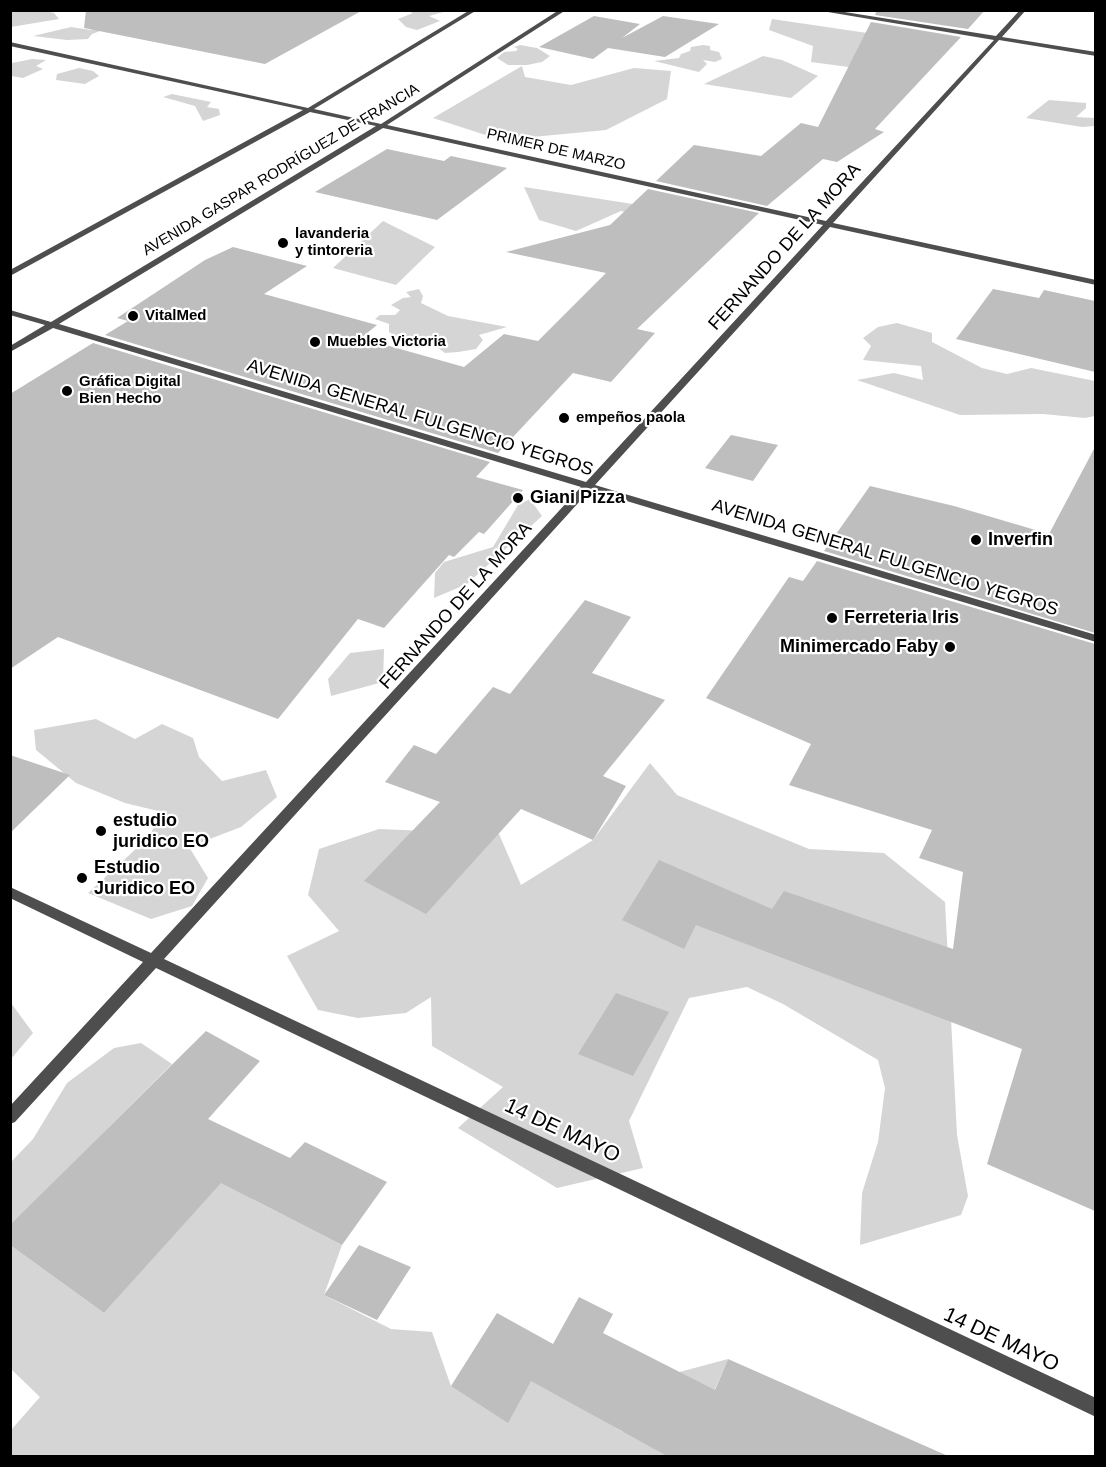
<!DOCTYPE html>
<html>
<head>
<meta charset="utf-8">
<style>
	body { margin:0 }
	#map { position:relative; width:1106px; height:1467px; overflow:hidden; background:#fff; font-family:Helvetica,sans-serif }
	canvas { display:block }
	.frame { position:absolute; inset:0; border:12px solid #000; pointer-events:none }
</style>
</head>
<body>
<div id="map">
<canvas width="1106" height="1467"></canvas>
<div class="frame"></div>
</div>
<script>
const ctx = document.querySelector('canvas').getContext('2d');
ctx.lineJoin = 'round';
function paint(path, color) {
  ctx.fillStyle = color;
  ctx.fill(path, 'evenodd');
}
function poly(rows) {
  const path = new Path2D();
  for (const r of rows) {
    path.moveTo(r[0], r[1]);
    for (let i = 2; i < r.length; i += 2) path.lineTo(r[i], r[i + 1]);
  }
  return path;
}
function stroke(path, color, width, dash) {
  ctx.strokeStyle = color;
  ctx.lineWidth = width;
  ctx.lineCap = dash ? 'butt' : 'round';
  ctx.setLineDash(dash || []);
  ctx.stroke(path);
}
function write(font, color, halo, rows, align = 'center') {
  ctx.font = font + ' Helvetica,sans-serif';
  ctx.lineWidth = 4.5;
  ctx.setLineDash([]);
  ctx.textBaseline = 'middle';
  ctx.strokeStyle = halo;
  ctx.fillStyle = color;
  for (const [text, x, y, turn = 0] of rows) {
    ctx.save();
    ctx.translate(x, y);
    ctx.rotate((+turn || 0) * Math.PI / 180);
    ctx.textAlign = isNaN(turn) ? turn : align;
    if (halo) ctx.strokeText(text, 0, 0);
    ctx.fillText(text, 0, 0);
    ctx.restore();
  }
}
paint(poly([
	[10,11,46,11,54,13,59,19,11,27],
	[407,11,407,10,447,11,429,16,440,21,417,30,406,27,398,19,413,13],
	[772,19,908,39,864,69,811,62,813,46,769,30],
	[96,26,103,30,92,34,88,39,67,40,33,36,71,27,91,30],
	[520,45,537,48,550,56,542,62,527,65,508,65,497,58,504,52,516,51,518,49,514,47],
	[703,45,710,46,710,50,719,52,722,59,715,62,703,60,707,64,699,72,654,61,679,58,681,54,690,51,691,47],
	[763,56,782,60,818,76,791,98,704,84],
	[32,59,46,60,36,66,43,69,23,78,11,76,11,61,12,63],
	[522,66,525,77,571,85,634,68,671,71,667,99,606,130,501,140,433,118],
	[79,68,93,71,99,76,85,84,56,80,57,74],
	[172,94,211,102,207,107,219,109,220,115,203,121,195,106,163,97],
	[1049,100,1086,103,1086,108,1076,117,1095,118,1095,126,1082,127,1026,118],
	[524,187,677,211,687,226,621,211,576,231,539,220],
	[383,221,435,247,396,285,333,268],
	[419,289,423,296,421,303,448,316,507,327,479,335,483,340,476,349,458,352,445,353,437,347,443,339,424,338,404,342,389,332,389,324,375,319,380,315,395,315,400,310,391,305,403,298,411,297,406,292],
	[897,323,932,333,932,342,982,368,1007,374,1031,368,1095,381,1095,416,1085,418,1043,414,960,415,857,380,894,373,923,380,921,366,863,360,871,346,863,338,878,327],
	[530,499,542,516,467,584,434,598,435,573,444,562,493,547,518,505],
	[384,649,383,682,331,696,328,679,350,653],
	[96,719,135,739,162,724,193,738,199,757,222,781,266,770,277,797,241,827,189,847,208,878,192,906,151,919,88,893,151,835,158,811,125,803,76,783,36,750,34,730],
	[650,763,677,795,809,849,884,853,945,902,957,1135,968,1196,961,1215,860,1245,862,1193,878,1142,885,1088,878,1060,783,1004,747,987,689,998,629,1121,643,1168,557,1188,458,1128,503,1087,432,1046,431,997,406,1013,358,1018,318,1010,287,956,339,931,308,895,319,849,379,829,499,834,521,885,593,840],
	[11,1003,33,1033,11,1059],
	[141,1043,172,1064,11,1225,11,1162,33,1139,67,1083,114,1048],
	[257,1142,252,1199,342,1245,324,1295,391,1329,432,1332,451,1386,534,1380,623,1432,672,1374,728,1359,686,1456,11,1456,11,1430,40,1397,11,1369,10,1245,104,1313]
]), '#d5d5d5');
paint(poly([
	[86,10,363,10,265,64,84,28],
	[877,10,985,10,968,29,875,15],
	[594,16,640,24,622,38,663,16,719,24,665,57,608,48,593,59,539,47],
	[871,22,961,37,875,129,884,132,837,162,823,159,767,206,656,181,694,145,761,156,801,123,818,127],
	[387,149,444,161,451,156,507,168,437,220,315,192],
	[648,189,759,213,637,329,655,333,611,382,573,373,498,453,105,335,128,321,117,318,205,260,233,247,307,266,264,294,377,325,361,338,464,367,504,334,538,341,606,273,506,252,610,225],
	[993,289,1039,298,1044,290,1095,301,1095,372,956,339],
	[93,343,490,462,476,477,523,490,484,534,479,532,454,557,449,555,384,628,358,619,278,719,58,637,10,669,10,394],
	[731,435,778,445,753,481,705,468],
	[1095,447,1095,633,824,551,870,486,954,506,1049,534],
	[817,561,1095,644,1095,1211,987,1164,1022,1049,696,925,684,949,622,920,659,860,772,909,784,891,953,949,963,872,919,858,932,830,789,785,811,744,706,698,789,577,803,581],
	[585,600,631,617,592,673,665,700,603,776,626,786,593,840,521,809,426,914,364,881,440,802,385,782,414,745,436,754,493,687,510,694],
	[10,755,70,775,10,833],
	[616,993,669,1012,633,1076,578,1054],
	[206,1031,260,1061,208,1119,290,1158,305,1142,387,1182,342,1245,221,1183,104,1313,10,1245,10,1225],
	[359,1245,411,1267,377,1320,324,1295],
	[579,1297,613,1314,603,1333,715,1390,728,1359,948,1456,667,1456,531,1381,508,1423,451,1386,497,1313,553,1344]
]), '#bebebe');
paint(poly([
	[470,10,477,10,314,109,381,124,559,10,566,10,387,125,826,221,994,40,816,10,832,10,996,36,1020,10,1026,10,1002,37,1096,52,1096,56,999,40,833,223,1096,280,1096,285,830,227,595,485,1096,635,1096,642,590,490,164,959,1096,1398,1096,1417,156,968,15,1122,10,1124,10,1106,143,962,10,898,10,887,151,953,581,487,53,328,10,352,10,346,45,325,10,315,10,310,51,322,376,126,310,112,10,276,10,270,303,110,10,46,10,42,308,108,470,10],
	[383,128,823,225,586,482,59,324,383,128]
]), '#4e4e4e');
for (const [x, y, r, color] of [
	[283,243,6,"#000"],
	[133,316,6,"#000"],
	[315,342,6,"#000"],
	[67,391,6,"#000"],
	[564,418,6,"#000"],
	[518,498,6,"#000"],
	[976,540,6,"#000"],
	[832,618,6,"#000"],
	[950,647,6,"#000"],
	[101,831,6,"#000"],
	[82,878,6,"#000"]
]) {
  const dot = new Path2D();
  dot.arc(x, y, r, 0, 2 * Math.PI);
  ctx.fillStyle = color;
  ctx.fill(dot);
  stroke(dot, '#fff', 2);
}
write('15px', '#000', '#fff', [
	["PRIMER DE MARZO",556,150,13],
	["AVENIDA GASPAR RODRÍGUEZ DE FRANCIA",281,170,-31]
]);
write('bold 15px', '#000', '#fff', [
	["lavanderia",295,234],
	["y tintoreria",295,251],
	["VitalMed",145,316],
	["Muebles Victoria",327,342],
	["Gráfica Digital",79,382],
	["Bien Hecho",79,399],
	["empeños paola",576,418]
], 'left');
write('18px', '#000', '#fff', [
	["FERNANDO DE LA MORA",785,247,-48],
	["AVENIDA GENERAL FULGENCIO YEGROS",420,418,17],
	["AVENIDA GENERAL FULGENCIO YEGROS",885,558,17],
	["FERNANDO DE LA MORA",456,606,-48]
]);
write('bold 18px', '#000', '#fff', [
	["Giani Pizza",530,498],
	["Inverfin",988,540],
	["Ferreteria Iris",844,618],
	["Minimercado Faby",938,647,"right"],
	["estudio",113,821],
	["juridico EO",113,842],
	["Estudio",94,868],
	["Juridico EO",94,889]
], 'left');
write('21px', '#000', '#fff', [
	["14 DE MAYO",562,1131,25],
	["14 DE MAYO",1001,1340,25]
]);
</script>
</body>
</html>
